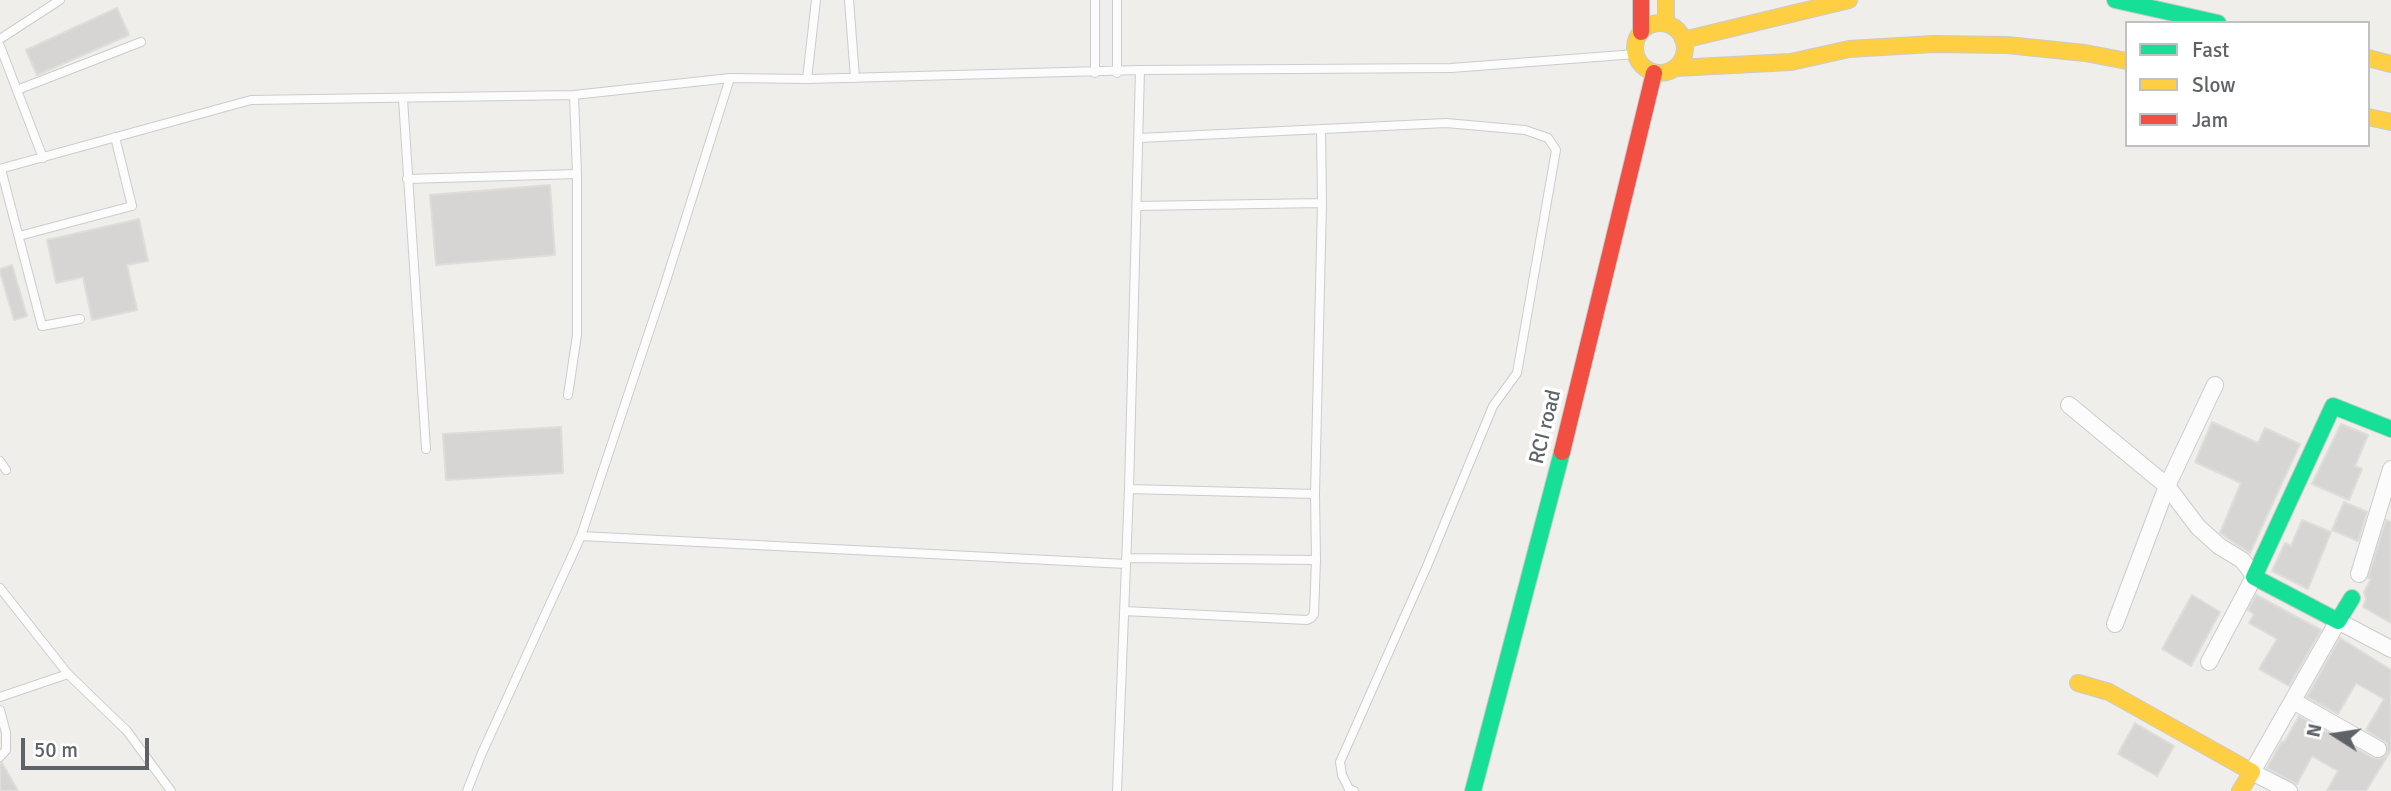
<!DOCTYPE html>
<html>
<head>
<meta charset="utf-8">
<style>
	body { margin:0 }
	#map { position:relative; width:2391px; height:791px; overflow:hidden; background:#efeeea; font-family:Signika,sans-serif }
	canvas { display:block }
	.legend { position:absolute; left:2125px; top:21px; width:245px; height:126px; box-sizing:border-box; background:#fff; border:2px solid #bfc1c3; margin:0; padding:9px 12px; list-style:none; font-size:21px; color:#5f6368 }
	.legend li { display:flex; align-items:center; gap:14px; height:35px }
	.legend b { width:35px; border:2px solid #bfc1c3 }
	.north { position:absolute; left:2300px; top:700px; width:70px; height:70px; -webkit-text-stroke:5px #fff; paint-order:stroke; rotate:282deg; font-size:19px; font-weight:700; line-height:28px; text-align:center; color:#5f6368 }
	.north::after { content:''; display:block; margin:auto; width:24px; height:32px; background:#5f6368; clip-path:polygon(50% 0,100% 100%,50% 72%,0 100%) }
	.scale { position:absolute; left:21px; top:738px; width:128px; height:32px; box-sizing:border-box; border:4px solid #5f6368; border-top:0; padding-left:9px; font-size:21px; line-height:24px; white-space:nowrap; color:#5f6368; -webkit-text-stroke:5px #fff; paint-order:stroke }
</style>
</head>
<body>
<div id="map">
<canvas width="2391" height="791"></canvas>
<ul class="legend">
<li><b style="height:9px;background:#16e098"></b>Fast</li>
<li><b style="height:9px;background:#ffcf43"></b>Slow</li>
<li><b style="height:9px;background:#f24e42"></b>Jam</li>
</ul>
<div class="north">N</div>
<div class="scale">50 m</div>
</div>
<script>
const ctx = document.querySelector('canvas').getContext('2d');
ctx.lineJoin = 'round';
function paint(path, color) {
  ctx.fillStyle = color;
  ctx.fill(path, 'evenodd');
}
function poly(rows) {
  const path = new Path2D();
  for (const r of rows) {
    if (r.length === 3) {
      path.moveTo(r[0] + r[2], r[1]);
      path.arc(r[0], r[1], r[2], 0, 2 * Math.PI);
      continue;
    }
    path.moveTo(r[0], r[1]);
    for (let i = 2; i < r.length; i += 2) path.lineTo(r[i], r[i + 1]);
  }
  return path;
}
function stroke(path, color, width, dash) {
  ctx.strokeStyle = color;
  ctx.lineWidth = width;
  ctx.lineCap = dash ? 'butt' : 'round';
  ctx.setLineDash(dash || []);
  ctx.stroke(path);
}
function write(font, color, halo, rows, align = 'center') {
  ctx.font = font + ' Signika,sans-serif';
  ctx.lineWidth = 7;
  ctx.setLineDash([]);
  ctx.textBaseline = 'middle';
  ctx.strokeStyle = halo;
  ctx.fillStyle = color;
  for (const [text, x, y, turn = 0] of rows) {
    ctx.save();
    ctx.translate(x, y);
    ctx.rotate((+turn || 0) * Math.PI / 180);
    ctx.textAlign = isNaN(turn) ? turn : align;
    if (halo) ctx.strokeText(text, 0, 0);
    ctx.fillText(text, 0, 0);
    ctx.restore();
  }
}
const building = poly([
	[117,8,129,35,37,75,26,50,117,8],
	[550,185,555,255,436,265,430,195,550,185],
	[139,219,148,261,127,265,137,310,92,320,83,277,56,283,47,240,139,219],
	[12,265,27,316,14,320,0,272,0,269,12,265],
	[2212,422,2258,443,2265,428,2300,444,2250,553,2220,533,2241,483,2195,462,2212,422],
	[2341,424,2368,435,2355,466,2362,469,2349,500,2312,484,2341,424],
	[561,427,563,473,446,480,443,434,561,427],
	[2344,502,2367,512,2358,541,2332,530,2344,502],
	[2302,520,2331,532,2308,589,2272,571,2285,543,2291,546,2302,520],
	[2386,520,2391,522,2391,623,2363,607,2366,599,2364,592,2371,579,2368,578,2386,520],
	[2192,595,2220,612,2191,666,2162,649,2192,595],
	[2256,595,2321,630,2289,686,2259,669,2277,639,2249,623,2254,614,2248,610,2256,595],
	[2340,638,2391,670,2391,750,2366,791,2327,791,2338,771,2312,756,2297,784,2267,768,2282,741,2284,743,2299,716,2373,758,2379,759,2387,755,2387,743,2366,730,2384,699,2356,683,2338,714,2307,697,2340,638],
	[2135,723,2174,746,2157,776,2118,754,2135,723],
	[0,763,2,763,18,791,0,791,0,763]
]);
paint(building, '#d6d5d3');
stroke(building, '#deddd9', 2);
const lane = poly([
	[849,0,855,78],
	[1095,0,1095,73],
	[0,39,60,0],
	[0,46,43,158],
	[1117,73,1117,0],
	[807,79,816,0],
	[17,90,141,42],
	[403,99,426,449],
	[1321,129,1322,203],
	[1139,138,1446,123,1525,130,1548,138,1556,150,1517,373,1493,406,1427,566,1340,762,1342,775,1349,789,1354,791],
	[0,169,251,100,574,95,730,78,807,79,1140,70,1451,68,1636,54],
	[1,169,42,326,80,319],
	[407,179,577,174,574,95],
	[19,236,132,206,115,137],
	[568,395,577,335,577,174],
	[0,461,6,470],
	[1129,489,1315,494,1322,203,1137,206],
	[581,536,1126,564],
	[1126,558,1316,560],
	[0,588,68,674,127,731,171,791],
	[1124,611,1307,620,1311,618,1314,614,1316,560,1315,494],
	[0,697,68,674],
	[0,710,6,733,6,750,0,757],
	[467,791,482,753,581,536,665,284,730,78],
	[1117,791,1129,489,1140,70]
]);
const street = poly([
	[2069,405,2167,486,2198,527,2219,546,2242,560,2250,570,2254,577,2209,662],
	[2359,574,2391,469],
	[2115,624,2167,486,2215,385],
	[2293,701,2378,749],
	[2289,791,2252,772,2338,621,2391,649]
]);
const fast = poly([
	[2115,0,2218,23],
	[2352,598,2338,621,2254,577,2333,406,2391,429],
	[1473,791,1562,452]
]);
const slow = poly([
	[1666,0,1666,24],
	[1660,48,25],
	[1683,40,1849,0],
	[2368,58,2391,64],
	[1675,68,1791,62,1849,49,1933,44,2007,45,2085,53,2127,61],
	[2368,117,2391,122],
	[2078,683,2109,692,2252,772,2240,791]
]);
const jam = poly([
	[1641,0,1641,32],
	[1562,452,1654,73]
]);
stroke(lane, '#cbcccc', 10);
stroke(street, '#cbcccc', 18);
stroke(fast, '#cacacb', 18);
stroke(slow, '#cacacb', 18);
stroke(jam, '#cacacb', 18);
stroke(lane, '#fdfcfc', 8);
stroke(street, '#fdfcfc', 16);
stroke(fast, '#16e098', 16);
stroke(slow, '#ffcf43', 16);
stroke(jam, '#f24e42', 16);
write('21px', '#5f6368', '#fff', [
	["RCI road",1546,427,-76]
]);
</script>
</body>
</html>
